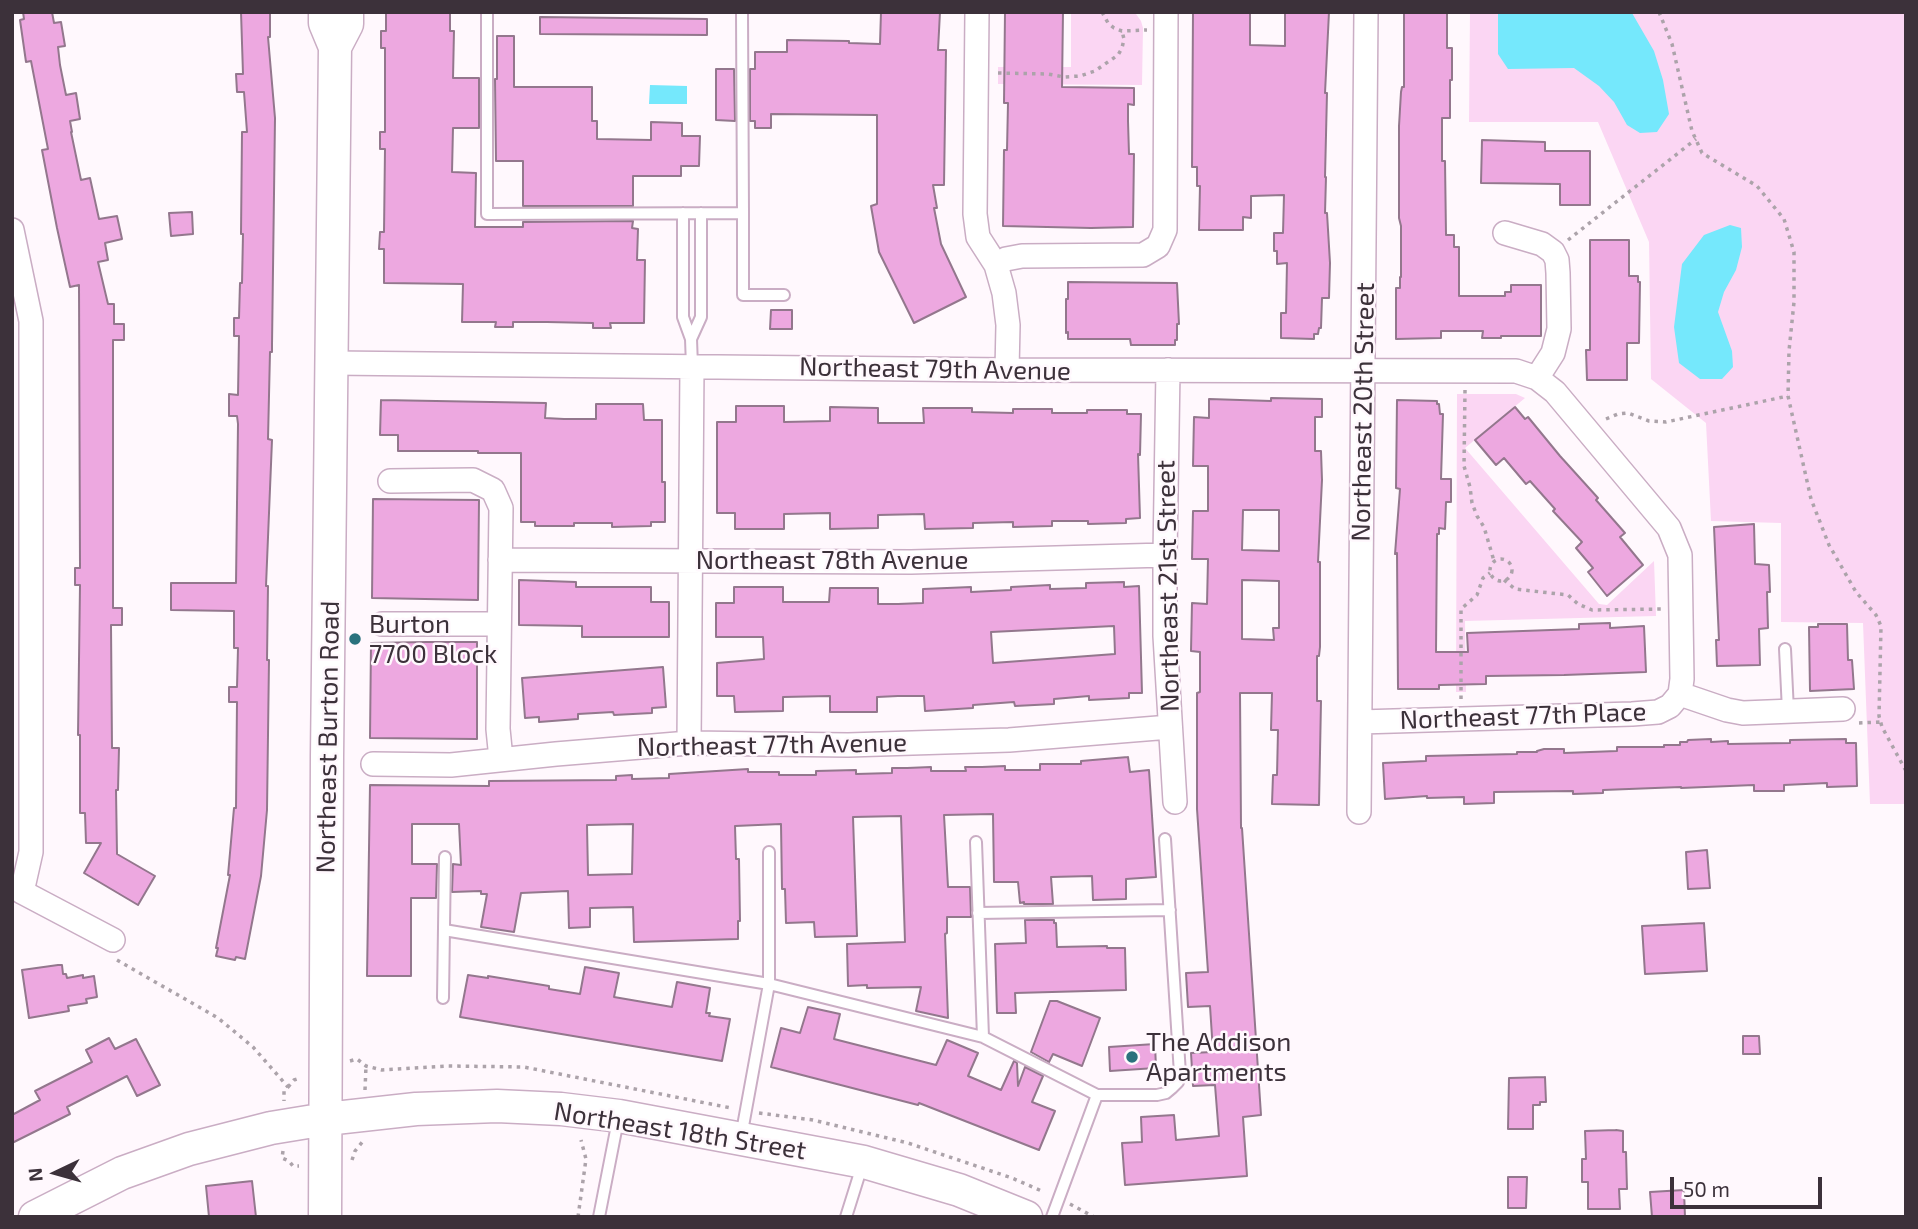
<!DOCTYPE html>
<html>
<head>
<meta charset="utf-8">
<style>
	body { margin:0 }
	#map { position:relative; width:1918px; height:1229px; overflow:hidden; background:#fff8fd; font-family:"Exo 2",sans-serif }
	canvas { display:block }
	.frame { position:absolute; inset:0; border:14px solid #3c313a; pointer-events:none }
	.north { position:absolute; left:21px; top:1138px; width:70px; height:70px; -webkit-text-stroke:5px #fff8fd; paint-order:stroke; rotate:265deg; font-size:19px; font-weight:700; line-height:28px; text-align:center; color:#3c313a }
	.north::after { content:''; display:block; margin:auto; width:24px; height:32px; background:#3c313a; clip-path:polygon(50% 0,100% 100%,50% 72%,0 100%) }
	.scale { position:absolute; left:1670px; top:1177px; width:152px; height:32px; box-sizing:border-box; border:4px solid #3c313a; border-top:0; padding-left:9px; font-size:21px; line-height:24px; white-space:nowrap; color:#3c313a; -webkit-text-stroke:5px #fff8fd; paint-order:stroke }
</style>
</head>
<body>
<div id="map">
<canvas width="1918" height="1229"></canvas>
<div class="frame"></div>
<div class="north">N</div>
<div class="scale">50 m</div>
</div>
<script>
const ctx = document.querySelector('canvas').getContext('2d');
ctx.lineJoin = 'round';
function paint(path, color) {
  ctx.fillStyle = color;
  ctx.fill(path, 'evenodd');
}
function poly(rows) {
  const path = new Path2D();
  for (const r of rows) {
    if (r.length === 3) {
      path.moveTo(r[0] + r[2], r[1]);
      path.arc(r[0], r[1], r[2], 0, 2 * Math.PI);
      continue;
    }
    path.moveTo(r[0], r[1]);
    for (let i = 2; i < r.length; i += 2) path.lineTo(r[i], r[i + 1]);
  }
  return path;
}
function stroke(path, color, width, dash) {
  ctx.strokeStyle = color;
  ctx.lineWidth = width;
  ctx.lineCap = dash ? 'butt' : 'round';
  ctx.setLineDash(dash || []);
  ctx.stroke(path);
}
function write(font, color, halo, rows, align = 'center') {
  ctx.font = font + ' "Exo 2",sans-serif';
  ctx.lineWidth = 5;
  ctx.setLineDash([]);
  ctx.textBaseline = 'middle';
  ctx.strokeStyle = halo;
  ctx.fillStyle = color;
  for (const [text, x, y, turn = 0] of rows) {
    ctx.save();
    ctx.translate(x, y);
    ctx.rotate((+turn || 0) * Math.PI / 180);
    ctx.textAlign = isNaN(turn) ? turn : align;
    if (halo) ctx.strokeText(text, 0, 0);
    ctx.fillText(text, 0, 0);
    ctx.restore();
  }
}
paint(poly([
	[1071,12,1134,12,1136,14,1141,21,1143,28,1142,85,998,84,998,67,1071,67],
	[1470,12,1906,12,1906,804,1870,804,1863,623,1781,622,1781,523,1711,521,1706,423,1651,379,1649,242,1598,122,1469,122],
	[1457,394,1516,394,1525,398,1465,448,1599,604,1607,605,1654,561,1656,616,1465,621,1466,692,1456,692]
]), '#fbd6f3');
paint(poly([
	[1498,12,1632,13,1654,51,1663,80,1669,114,1657,132,1640,133,1627,125,1614,102,1599,86,1574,68,1508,69,1498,54],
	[650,85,687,86,687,104,649,104],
	[1730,225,1741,228,1742,247,1736,270,1724,292,1718,312,1732,351,1733,367,1722,379,1700,379,1679,363,1674,327,1682,264,1704,235]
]), '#75e8fc');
const building = poly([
	[23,12,52,12,54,23,61,22,65,46,58,47,60,65,66,95,76,93,80,119,70,121,72,132,71,132,81,180,90,178,99,219,117,216,122,239,105,243,108,260,98,262,108,304,114,304,114,324,124,324,124,340,113,340,113,608,122,608,122,625,111,625,112,748,119,748,118,790,116,790,117,854,155,876,138,905,84,873,101,843,86,843,85,813,80,813,80,735,78,735,80,585,75,585,75,568,80,568,79,285,70,287,57,228,42,150,48,149,31,61,26,62,20,20,24,19,23,12],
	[241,12,270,12,270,37,268,37,275,118,272,345,272,352,270,352,268,439,272,440,266,586,268,586,267,660,269,660,267,810,261,876,245,959,236,957,235,960,216,956,218,948,216,948,230,875,228,875,234,808,236,808,237,702,229,702,229,687,237,687,238,648,234,648,234,611,171,610,171,583,236,583,238,424,237,416,229,416,229,394,238,395,239,336,234,336,234,318,239,318,240,283,242,283,243,234,241,234,242,132,247,132,244,92,237,92,236,74,243,74,241,12],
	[386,12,450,12,450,31,454,31,453,78,479,78,479,128,453,128,452,172,476,173,475,227,523,227,523,222,633,221,632,228,638,229,637,260,645,260,644,323,610,323,611,328,593,328,593,323,547,322,513,322,513,327,495,327,496,322,462,322,463,284,384,283,384,249,379,249,380,232,384,232,385,149,380,149,380,132,385,132,385,48,381,48,381,31,386,31,386,12],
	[881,12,940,12,938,50,946,50,944,185,933,185,937,208,934,208,941,244,966,297,914,323,879,252,871,206,877,204,877,115,771,114,771,128,755,128,755,121,750,121,750,69,755,69,755,52,787,52,787,40,849,41,849,43,880,44,881,12],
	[1005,12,1063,12,1062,87,1134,88,1134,105,1128,104,1128,121,1129,154,1134,154,1133,227,1091,228,1003,226,1004,150,1007,150,1008,103,1004,103,1005,12],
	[1193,12,1250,12,1250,45,1285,46,1285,12,1329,12,1325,93,1327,93,1325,177,1326,177,1325,213,1327,213,1330,263,1329,298,1322,298,1321,328,1319,328,1318,334,1314,334,1314,339,1281,338,1281,313,1286,313,1287,263,1277,264,1277,251,1274,251,1274,233,1283,233,1284,195,1251,196,1251,218,1243,217,1243,230,1199,230,1200,186,1197,186,1197,167,1192,167,1193,12],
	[1404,12,1447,12,1447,48,1452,48,1452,80,1450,80,1450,118,1442,118,1442,161,1445,161,1446,235,1454,235,1454,247,1459,247,1459,296,1505,296,1505,292,1511,292,1511,285,1541,285,1541,336,1501,336,1501,338,1482,338,1483,331,1441,331,1441,338,1396,339,1396,288,1400,288,1400,277,1401,277,1401,226,1399,218,1399,126,1401,92,1402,87,1404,87,1404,12],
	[540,17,707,19,707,35,540,34,540,17],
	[497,36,514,36,514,87,592,87,592,121,597,121,597,139,651,140,651,122,682,123,682,136,700,136,699,166,681,166,681,176,633,176,633,206,523,206,523,161,496,161,495,79,497,79,497,36],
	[716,69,734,69,735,121,716,120,716,69],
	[1482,140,1545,142,1545,151,1590,151,1590,205,1560,205,1560,184,1481,183,1482,140],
	[192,212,193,234,171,236,169,213,192,212],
	[1590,240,1629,240,1629,276,1638,276,1638,282,1640,282,1639,343,1627,343,1627,380,1587,380,1586,350,1590,350,1590,240],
	[1068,282,1177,283,1179,324,1177,324,1177,340,1175,340,1175,345,1131,345,1130,339,1068,339,1068,332,1066,333,1066,299,1068,299,1068,282],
	[771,310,792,310,792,329,770,329,771,310],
	[1271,398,1322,399,1322,417,1315,417,1315,451,1321,451,1322,480,1318,562,1320,562,1320,647,1319,656,1317,656,1317,701,1321,701,1319,805,1272,804,1273,775,1277,775,1278,730,1271,730,1272,693,1240,693,1241,828,1242,828,1261,1115,1243,1117,1247,1176,1125,1185,1122,1143,1142,1142,1141,1117,1174,1115,1176,1140,1219,1136,1215,1085,1193,1086,1191,1053,1213,1052,1210,1006,1188,1007,1186,973,1208,972,1197,809,1197,693,1200,692,1200,652,1191,651,1192,603,1207,604,1208,559,1192,559,1193,511,1208,511,1208,466,1193,466,1194,417,1209,418,1209,399,1271,401,1271,398],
	[1243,510,1279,510,1279,551,1242,550,1243,510],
	[1242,580,1279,581,1279,628,1273,628,1274,640,1242,639,1242,580],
	[381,400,546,403,545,418,564,419,596,419,596,404,643,404,644,420,662,420,662,482,665,482,665,522,651,522,651,526,612,527,612,523,574,523,574,526,535,526,535,522,521,522,521,453,478,453,478,451,398,451,398,435,380,435,381,400],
	[1397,400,1437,401,1437,404,1439,404,1440,414,1443,414,1441,479,1451,479,1451,502,1446,502,1445,529,1439,528,1439,534,1437,534,1436,652,1468,652,1467,633,1579,629,1579,624,1610,623,1610,628,1644,626,1646,672,1564,675,1486,676,1486,684,1439,685,1439,689,1398,689,1397,553,1395,554,1400,489,1396,488,1397,400],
	[736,406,784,406,784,422,830,421,830,407,878,408,878,423,924,423,923,408,972,408,972,412,1013,413,1013,409,1052,409,1052,413,1087,413,1087,410,1127,410,1127,414,1141,414,1140,455,1138,454,1140,518,1126,519,1126,523,1088,524,1088,521,1052,521,1052,526,1013,527,1013,522,973,523,973,528,925,529,924,514,878,515,878,528,830,529,830,513,784,514,784,529,735,529,735,513,717,513,717,422,736,422,736,406],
	[1515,407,1525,419,1528,417,1560,456,1598,498,1596,500,1625,533,1620,537,1643,565,1607,596,1588,572,1593,568,1576,548,1582,542,1553,511,1555,509,1530,481,1526,484,1504,458,1496,465,1475,440,1515,407],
	[373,499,479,500,478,600,372,598,373,499],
	[1754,524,1755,564,1769,565,1770,592,1767,592,1768,628,1759,629,1760,665,1717,666,1716,640,1719,640,1714,527,1754,524],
	[519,580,576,582,576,587,651,587,651,602,669,602,669,637,582,637,582,626,519,625,519,580],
	[1124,582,1124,587,1139,586,1142,693,1129,693,1129,698,1089,700,1089,696,1054,699,1054,704,1015,706,1014,702,973,705,973,708,925,711,924,696,898,696,877,697,877,712,830,712,830,696,783,697,783,711,735,712,734,696,717,696,717,663,764,659,763,637,716,637,716,603,734,603,734,587,783,587,783,602,829,602,830,588,878,588,878,604,898,604,923,603,923,589,971,587,971,592,1011,590,1011,587,1050,585,1050,589,1086,588,1086,583,1124,582],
	[1114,626,1115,654,993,663,991,632,1114,626],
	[1818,624,1847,624,1848,660,1852,660,1854,689,1810,691,1809,627,1818,627,1818,624],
	[427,642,477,642,477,739,370,738,371,643,427,642],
	[663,667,666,707,652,708,652,713,614,715,613,712,578,714,578,719,539,722,539,717,525,718,522,678,663,667],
	[1711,739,1711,742,1728,741,1728,744,1790,743,1790,740,1846,739,1846,743,1856,743,1857,786,1827,787,1827,783,1784,785,1784,791,1754,791,1754,785,1681,788,1681,787,1603,790,1603,793,1573,794,1573,791,1494,792,1494,803,1464,804,1464,797,1427,798,1427,796,1385,799,1383,763,1426,761,1426,756,1517,754,1517,752,1537,752,1537,751,1544,749,1564,749,1564,753,1617,751,1617,747,1664,747,1664,745,1680,745,1680,742,1687,742,1688,740,1711,739],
	[1128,757,1130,772,1149,770,1156,877,1126,879,1126,899,1093,900,1092,876,1051,877,1053,904,1024,904,1024,902,1020,903,1018,882,994,882,993,814,944,815,948,887,970,887,971,917,947,917,947,933,945,934,948,1018,916,1011,921,987,867,988,867,985,848,986,847,944,905,942,901,816,853,817,857,936,815,937,814,922,786,923,785,889,782,889,781,824,735,826,736,859,739,859,740,921,738,921,738,939,669,941,634,942,633,907,590,908,590,927,569,928,568,891,521,893,514,932,481,927,487,894,481,894,481,891,452,892,453,864,461,865,459,824,412,824,412,864,437,864,436,898,411,898,411,976,367,976,370,785,489,786,489,781,616,780,616,776,632,775,632,779,669,778,669,774,748,769,748,772,779,772,779,775,816,775,816,771,856,770,856,774,892,773,892,768,907,768,931,767,931,771,966,771,965,767,982,767,1005,766,1005,770,1040,770,1040,764,1081,764,1081,761,1128,757],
	[633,824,632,874,588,875,587,825,633,824],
	[1707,850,1710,888,1688,889,1686,852,1707,850],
	[1025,920,1054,920,1054,923,1056,923,1057,947,1107,946,1107,948,1125,948,1126,990,1015,993,1016,1013,997,1013,995,944,1026,943,1025,920],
	[1704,923,1707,971,1645,974,1642,926,1704,923],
	[58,965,62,965,63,974,66,974,67,978,83,975,83,978,94,976,97,997,86,999,87,1003,68,1006,69,1011,29,1018,22,970,58,965],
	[585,967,619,973,614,997,672,1007,677,982,710,988,706,1013,710,1013,709,1016,730,1019,722,1061,460,1017,468,975,488,978,488,976,549,986,549,989,580,994,585,967],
	[1050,1001,1057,1001,1100,1018,1082,1066,1053,1054,1049,1062,1031,1052,1050,1001],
	[808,1007,840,1014,834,1039,936,1065,947,1040,978,1053,968,1076,1001,1090,1014,1061,1017,1063,1018,1086,1025,1067,1043,1076,1032,1102,1055,1111,1039,1150,919,1103,918,1105,771,1067,781,1028,800,1033,808,1007],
	[1743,1036,1759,1036,1760,1054,1743,1054,1743,1036],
	[109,1038,115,1049,136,1039,160,1085,137,1096,127,1076,67,1107,70,1114,12,1143,12,1115,40,1100,35,1091,92,1062,86,1050,109,1038],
	[1155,1044,1156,1068,1110,1071,1109,1047,1155,1044],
	[1545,1077,1546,1102,1540,1102,1540,1105,1533,1105,1533,1129,1508,1129,1509,1078,1545,1077],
	[1616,1130,1623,1131,1623,1152,1626,1152,1627,1189,1619,1189,1620,1209,1588,1209,1588,1182,1582,1182,1582,1159,1586,1159,1585,1131,1616,1130],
	[1508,1177,1527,1177,1526,1208,1508,1208,1508,1177],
	[252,1181,256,1217,209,1217,206,1186,252,1181],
	[1684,1190,1685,1217,1652,1217,1650,1192,1684,1190]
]);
paint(building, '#eda8e0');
stroke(building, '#93778d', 2);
const lane = poly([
	[487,12,487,214,743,213,742,12],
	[683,213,683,317,691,339,692,366],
	[743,213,743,295,784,295],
	[691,339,701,317,701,213],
	[1785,649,1788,711],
	[976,842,983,1037],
	[978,913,1170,910],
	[444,930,769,984,983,1037,1097,1095,1157,1095,1166,1093,1172,1088,1178,1082,1180,1074,1165,839],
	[443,998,445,857],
	[741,1137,769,984,769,852],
	[599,1217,618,1120],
	[846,1217,862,1166],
	[1052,1217,1097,1095]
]);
const street = poly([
	[977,12,975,214,978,237,996,265,1004,293,1008,325,1007,370],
	[12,230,31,321,31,852,22,892],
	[1505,233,1542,244,1553,252,1557,260,1558,273,1559,329,1553,353,1537,378],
	[996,265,1006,259,1022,256,1143,255,1158,246,1165,230,1166,12],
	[332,363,1007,370,1516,371,1537,378,1555,392,1669,528,1680,555,1682,679,1680,694,1670,706,1658,712,1632,714,1360,722],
	[1168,370,1165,555,1165,636,1175,802],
	[390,481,473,480,493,490,501,508,498,729,501,759],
	[500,560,911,562,1165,555],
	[382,624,499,624],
	[1680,694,1727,710,1743,713,1843,709],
	[689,743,692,366],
	[373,764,451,765,556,754,689,743,848,745,1009,740,1170,727],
	[1359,812,1366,12],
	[22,892,113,940]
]);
const secondary = poly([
	[335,47,347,24,347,12],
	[35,1217,122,1173,189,1149,271,1128,326,1119,416,1109,497,1106,561,1109,619,1116,864,1162,959,1190,1026,1217],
	[325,1217,327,756,335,47,325,23,325,12]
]);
stroke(lane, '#caadc4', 14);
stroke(street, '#caadc4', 26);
stroke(secondary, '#caadc4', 35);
stroke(poly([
	[1102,12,1108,23,1114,28,1122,31,1147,30],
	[1659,12,1672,44,1692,131,1702,153,1757,186,1784,219,1794,252,1794,302,1789,351,1788,396,1811,499,1829,545,1856,592,1876,615,1881,626,1879,716,1882,727,1906,771],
	[998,73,1048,74,1064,77,1080,76,1095,71,1118,55,1122,48,1124,39,1122,31],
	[1568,240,1696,139],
	[1465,390,1464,466,1470,487,1472,503,1477,516,1484,527,1494,561],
	[1606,419,1618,414,1628,413,1649,421,1666,422,1788,396],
	[1501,570,11],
	[1504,580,1515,589,1568,595,1578,604,1592,610,1662,609],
	[1461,699,1461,609,1477,595,1483,578,1490,573],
	[1859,723,1881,722],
	[117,960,218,1018,253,1047,288,1087,284,1091,284,1101],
	[350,1061,357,1059,366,1066,382,1070,448,1066,524,1067,731,1108],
	[288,1087,294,1080,300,1078],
	[365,1090,366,1066],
	[759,1113,813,1120,908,1143,1012,1178,1044,1192],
	[283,1151,282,1158,289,1161,293,1166,299,1166],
	[352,1160,355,1151,364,1140],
	[1070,1204,1094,1217],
	[578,1217,586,1159,581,1140]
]), '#aca3aa', 3.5, [3.5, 5]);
stroke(lane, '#fff', 10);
stroke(street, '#fff', 23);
stroke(secondary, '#fff', 32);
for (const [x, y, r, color] of [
	[355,639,7,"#2a727d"],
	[1132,1057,7,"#2a727d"]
]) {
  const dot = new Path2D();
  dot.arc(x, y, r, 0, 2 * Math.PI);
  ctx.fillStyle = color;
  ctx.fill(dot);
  stroke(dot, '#fff8fd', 2.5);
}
write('26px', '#3c313a', '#fff8fd', [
	["Northeast 79th Avenue",935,369,1],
	["Northeast 20th Street",1363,412,-89],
	["Northeast 78th Avenue",832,560],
	["Northeast 21st Street",1168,586,-91],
	["Northeast 77th Place",1523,716,-2],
	["Northeast Burton Road",328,737,-89],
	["Northeast 77th Avenue",772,745,-1],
	["Northeast 18th Street",680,1131,9]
]);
write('26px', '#3c313a', '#fff8fd', [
	["Burton",369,624],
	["7700 Block",369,654],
	["The Addison",1146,1042],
	["Apartments",1146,1072]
], 'left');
</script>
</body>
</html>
